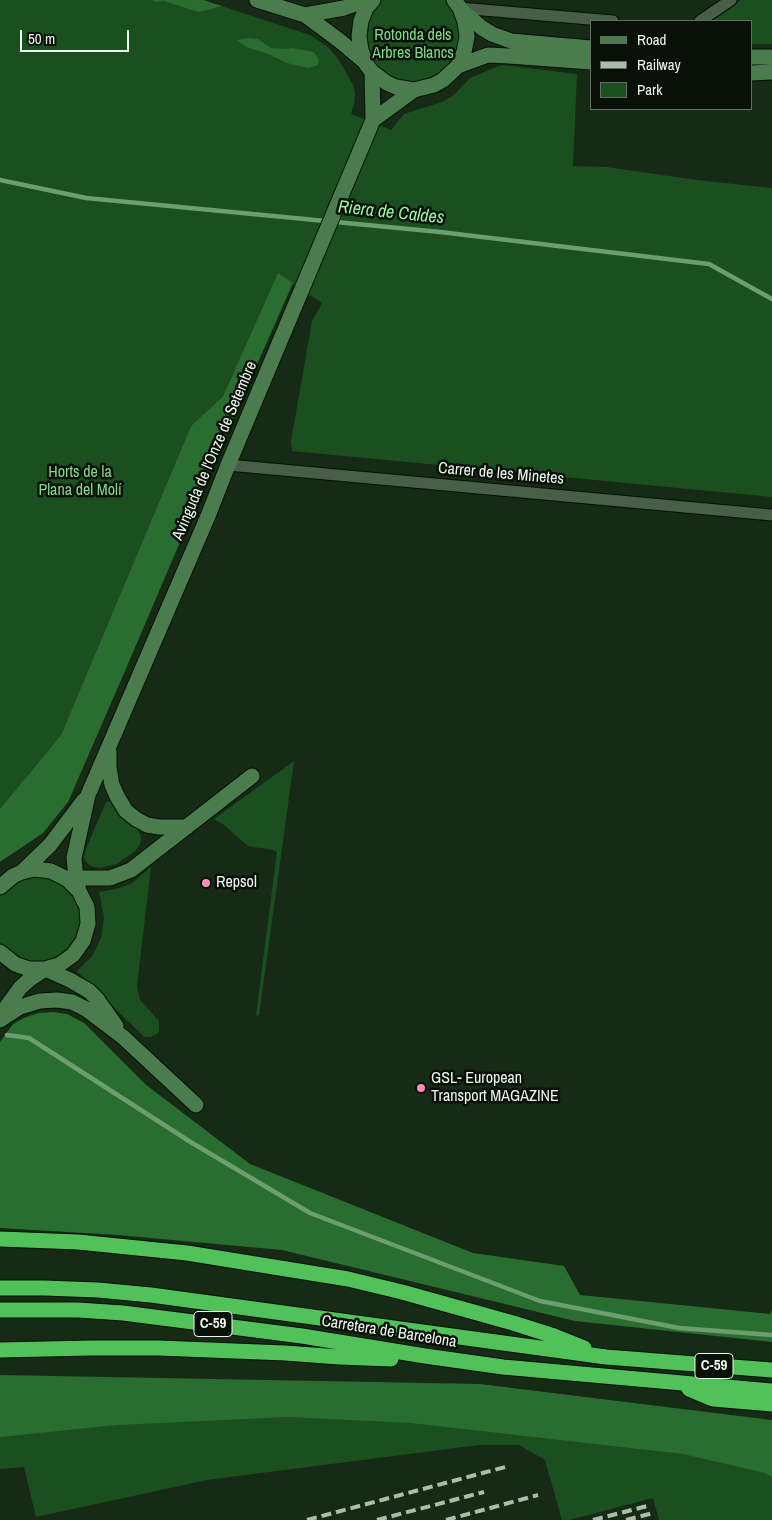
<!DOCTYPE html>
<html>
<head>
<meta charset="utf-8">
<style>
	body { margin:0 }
	#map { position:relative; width:772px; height:1520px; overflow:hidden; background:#162a16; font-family:"Archivo Narrow",sans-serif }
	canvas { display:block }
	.legend { position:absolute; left:590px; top:20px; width:162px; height:90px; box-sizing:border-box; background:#081008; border:1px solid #636d63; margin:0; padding:6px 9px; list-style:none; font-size:15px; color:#ebf8eb }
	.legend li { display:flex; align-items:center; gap:10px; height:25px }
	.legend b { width:25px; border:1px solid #636d63 }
	.scale { position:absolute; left:20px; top:30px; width:109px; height:22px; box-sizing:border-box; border:2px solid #ebf8eb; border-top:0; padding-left:6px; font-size:15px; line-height:18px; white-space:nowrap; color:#ebf8eb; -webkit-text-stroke:4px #081008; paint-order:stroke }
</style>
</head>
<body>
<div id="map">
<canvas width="772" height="1520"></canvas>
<ul class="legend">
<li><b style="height:6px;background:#4b7c4d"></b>Road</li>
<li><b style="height:6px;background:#adbcad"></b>Railway</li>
<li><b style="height:14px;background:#1b4f1f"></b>Park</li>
</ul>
<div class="scale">50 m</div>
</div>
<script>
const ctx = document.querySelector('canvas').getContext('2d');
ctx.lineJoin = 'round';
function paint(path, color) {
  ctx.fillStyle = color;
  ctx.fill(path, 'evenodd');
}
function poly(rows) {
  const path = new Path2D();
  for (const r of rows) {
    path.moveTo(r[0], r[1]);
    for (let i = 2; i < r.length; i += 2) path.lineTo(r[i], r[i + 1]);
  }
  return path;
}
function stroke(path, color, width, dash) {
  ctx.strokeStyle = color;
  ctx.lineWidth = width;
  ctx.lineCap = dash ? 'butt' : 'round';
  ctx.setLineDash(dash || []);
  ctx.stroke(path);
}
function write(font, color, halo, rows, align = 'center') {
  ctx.font = font + ' "Archivo Narrow",sans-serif';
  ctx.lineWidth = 5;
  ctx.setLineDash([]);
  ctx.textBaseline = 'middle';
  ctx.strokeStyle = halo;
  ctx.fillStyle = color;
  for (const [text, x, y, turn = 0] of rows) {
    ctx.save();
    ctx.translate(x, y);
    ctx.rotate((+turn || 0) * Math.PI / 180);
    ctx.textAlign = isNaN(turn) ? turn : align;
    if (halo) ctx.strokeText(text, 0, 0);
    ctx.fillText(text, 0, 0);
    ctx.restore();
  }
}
paint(poly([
	[0,0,203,0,310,35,328,47,339,60,353,85,355,94,354,105,351,114,391,130,404,114,442,102,454,95,470,78,496,67,502,65,577,74,573,166,607,167,697,180,772,188,772,497,292,451,291,441,312,321,322,303,278,274,223,396,191,426,61,735,0,809],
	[373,0,454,0,465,22,458,66,414,90,366,64,366,8],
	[741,0,772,0,772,44,751,44,751,21,712,21],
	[294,761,259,1016,256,1015,277,852,273,850,248,846,224,825,214,819],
	[110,801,119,815,126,822,137,828,140,834,141,840,139,846,135,851,117,864,100,868,94,867,89,865,86,861,84,857,85,851,106,802],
	[151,867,137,986,140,1000,159,1021,159,1031,157,1034,150,1037,144,1037,77,971,92,956,101,938,104,918,99,892,116,889,131,884],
	[34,869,79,891,83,941,45,969,0,952,0,887],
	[221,1409,398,1415,772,1459,772,1520,659,1520,653,1498,569,1520,562,1520,545,1460,519,1445,479,1445,207,1480,36,1517,24,1467,0,1469,0,1431]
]), '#1b4f1f');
paint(poly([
	[152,0,203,0,222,6,199,12,164,1,155,2],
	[247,38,258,39,271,48,285,49,292,48,314,52,319,60,318,65,308,68,287,63,266,53,246,47,237,40],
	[278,273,293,283,224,439,125,671,68,802,43,833,0,862,0,809,61,735,191,426,223,396],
	[53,1012,67,1014,84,1023,145,1084,250,1164,473,1253,564,1266,580,1295,770,1314,772,1310,772,1342,575,1321,282,1250,118,1235,0,1228,0,1042,13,1024,24,1018,38,1013],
	[0,1375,480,1384,772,1420,772,1477,765,1473,683,1454,411,1423,288,1417,117,1425,0,1437]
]), '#2a6d30');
stroke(poly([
	[0,180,86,198,440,232,709,264,772,299],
	[7,1035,29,1038,189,1141,310,1213,540,1301,679,1328,772,1335]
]), '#6c9e6f', 4.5);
const street = poly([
	[460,8,613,21],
	[700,21,731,0],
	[228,465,772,515]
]);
const secondary = poly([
	[257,0,305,15,340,41,365,62],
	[373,0,366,8,361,21,359,36,361,50,366,64,372,72,387,83,396,87,414,90,434,85,443,80,458,66,464,52,467,37,465,22,460,8,454,0],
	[462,11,482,28,492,34,511,41,591,48],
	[305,15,344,8,367,0],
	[751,57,772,57],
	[458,66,488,55,509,56,591,62],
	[751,73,772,72],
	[373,120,414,90],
	[109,752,109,768,112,785,118,798,126,811,136,819,147,825,159,827,187,827],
	[22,872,50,845,84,800],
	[76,878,110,878,131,870,252,776],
	[0,887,13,876,22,872,34,869,51,871,67,879,79,891,87,907,88,924,83,941,73,955,59,965,45,969,29,969,15,964,0,952],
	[79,891,76,878,74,858,88,795,208,516,228,465,373,120,372,72],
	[45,969,70,980,89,991,97,999,116,1026],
	[0,1016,20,988,30,979,45,969],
	[0,1020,20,1007,40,1001,57,1000,72,1002,86,1009,123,1037,196,1105]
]);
const highway = poly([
	[0,1239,78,1242,187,1253,348,1279,402,1292,513,1323,554,1336,584,1348],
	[0,1288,44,1288,98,1290,151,1295,606,1357,772,1370],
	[0,1310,78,1310,123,1313,302,1336,425,1356,503,1367,772,1391],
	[0,1350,91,1348,159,1348,285,1353,339,1357,391,1359],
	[689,1389,713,1399,772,1404]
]);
stroke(street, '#021203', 13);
stroke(secondary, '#021203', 17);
stroke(highway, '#021203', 17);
stroke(street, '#485e48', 11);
stroke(secondary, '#4b7c4d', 15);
stroke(highway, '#51c25a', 15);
stroke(poly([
	[307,1520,509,1466],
	[377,1520,484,1492],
	[446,1520,538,1495],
	[593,1520,651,1505],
	[626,1520,653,1513]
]), '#adbcad', 4, [10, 5]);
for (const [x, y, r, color] of [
	[206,883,5,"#fe8ebc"],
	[421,1088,5,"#fe8ebc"]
]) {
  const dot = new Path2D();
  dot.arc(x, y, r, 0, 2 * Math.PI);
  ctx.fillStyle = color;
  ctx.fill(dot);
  stroke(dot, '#081008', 2);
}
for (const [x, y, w] of [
	[213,1324,38],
	[714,1366,38]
]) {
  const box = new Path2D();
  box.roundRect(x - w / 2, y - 12.5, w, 25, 4);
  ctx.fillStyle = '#081008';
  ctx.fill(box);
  stroke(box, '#ebf8eb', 1);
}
write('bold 15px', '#ebf8eb', null, [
	["C-59",213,1324],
	["C-59",714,1366]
]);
write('16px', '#81da85', '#081008', [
	["Rotonda dels",413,36],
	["Arbres Blancs",413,54],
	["Horts de la",80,473],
	["Plana del Molí",80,491]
]);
write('16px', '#ebf8eb', '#081008', [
	["Avinguda de l'Onze de Setembre",215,451,-67],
	["Carrer de les Minetes",501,474,5],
	["Carretera de Barcelona",389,1332,9]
]);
write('16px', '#ebf8eb', '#081008', [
	["Repsol",216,883],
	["GSL- European",431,1079],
	["Transport MAGAZINE",431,1097]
], 'left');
write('italic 18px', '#9af49d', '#081008', [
	["Riera de Caldes",391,213,6]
]);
</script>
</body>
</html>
